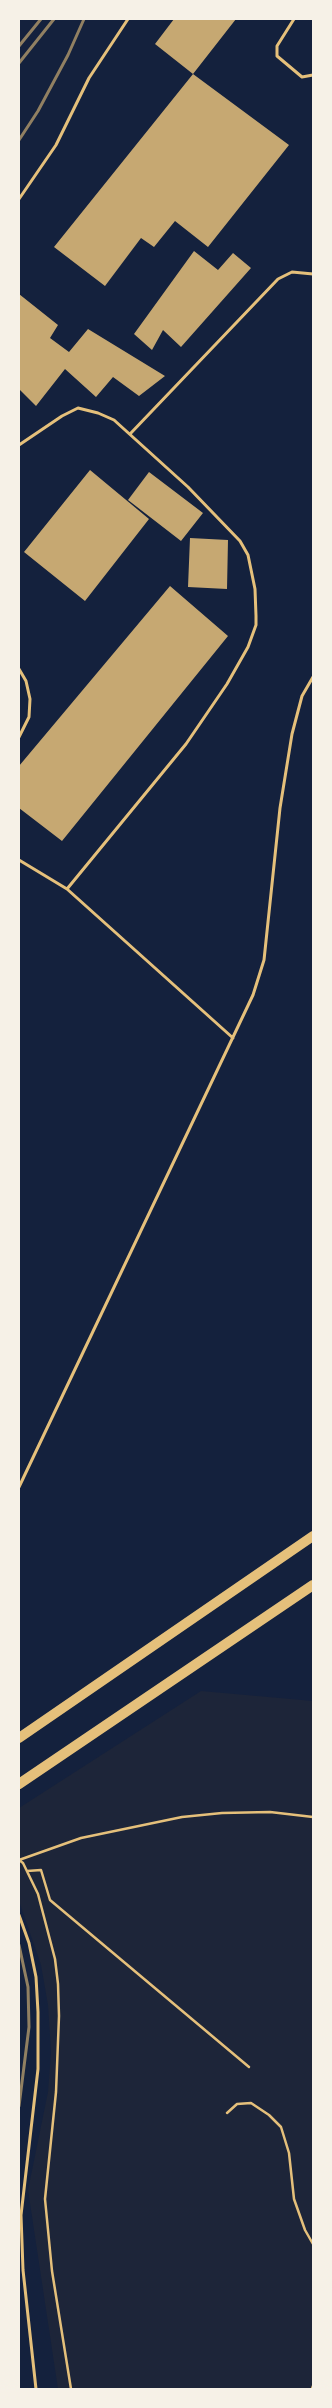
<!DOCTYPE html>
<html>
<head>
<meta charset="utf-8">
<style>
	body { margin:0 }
	#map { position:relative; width:332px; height:2408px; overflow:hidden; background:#14213d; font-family:"Exo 2",sans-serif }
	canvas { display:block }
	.frame { position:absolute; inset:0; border:20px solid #f6f1e7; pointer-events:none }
</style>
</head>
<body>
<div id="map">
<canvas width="332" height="2408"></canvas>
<div class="frame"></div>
</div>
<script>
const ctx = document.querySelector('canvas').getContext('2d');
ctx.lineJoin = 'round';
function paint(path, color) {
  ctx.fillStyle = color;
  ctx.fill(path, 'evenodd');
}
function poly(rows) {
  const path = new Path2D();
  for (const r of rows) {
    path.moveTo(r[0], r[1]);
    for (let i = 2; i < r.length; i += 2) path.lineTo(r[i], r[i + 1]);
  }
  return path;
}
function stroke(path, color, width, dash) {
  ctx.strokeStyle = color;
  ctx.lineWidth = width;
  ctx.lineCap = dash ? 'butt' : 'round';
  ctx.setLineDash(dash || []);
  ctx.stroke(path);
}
paint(poly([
	[201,1691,313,1701,313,2389,58,2389,28,2190,48,2092,51,2052,48,2005,41,1965,19,1901,19,1808]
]), '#1d2539');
paint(poly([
	[174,19,236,19,193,74,155,44],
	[193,74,289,145,208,247,175,221,154,247,141,238,105,286,54,247],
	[194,251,218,270,233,253,251,268,181,347,163,330,152,350,134,334],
	[19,294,58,325,50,338,69,352,88,329,165,376,139,396,113,377,96,397,65,369,36,406,19,389],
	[90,470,149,519,85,601,24,552],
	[149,472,203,513,181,541,128,500],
	[190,538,228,540,227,589,188,587],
	[170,586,228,636,62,841,19,808,19,766]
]), '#c6a872');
stroke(poly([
	[27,1871,41,1870,50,1900,249,2067],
	[227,2113,237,2104,251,2103,269,2115,281,2127,289,2153,294,2199,305,2230,313,2244],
	[71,2389,52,2271,45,2199,56,2092,59,2016,58,1984,55,1959,38,1894,23,1863,19,1860,81,1838,182,1817,222,1813,270,1812,313,1817],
	[312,2389,313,2386]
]), '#e5c07b', 2.5);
stroke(poly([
	[294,19,277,46,277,56,302,77,313,75],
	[19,199,56,145,89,78,128,19],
	[130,434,278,279,292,272,313,274],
	[19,445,62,416,78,408,98,413,114,420,188,487,240,541,248,555,255,589,256,616,256,625,248,647,227,684,186,744,67,889,233,1038],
	[19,669,26,681,30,699,29,717,19,737],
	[19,860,67,889],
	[19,1487,253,995,264,960,280,808,292,734,302,696,313,677],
	[19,1915,29,1943,36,1977,38,2012,38,2069,21,2215,23,2270,36,2389]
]), '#e5c07b', 3);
stroke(poly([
	[19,1738,313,1536],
	[19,1784,313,1585]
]), '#e5c07b', 10);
stroke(poly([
	[19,46,41,19],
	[19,63,54,19],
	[19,140,38,111,68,55,84,19],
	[19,1945,28,1987,29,2027,19,2106]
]), '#918062', 3);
</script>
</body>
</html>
